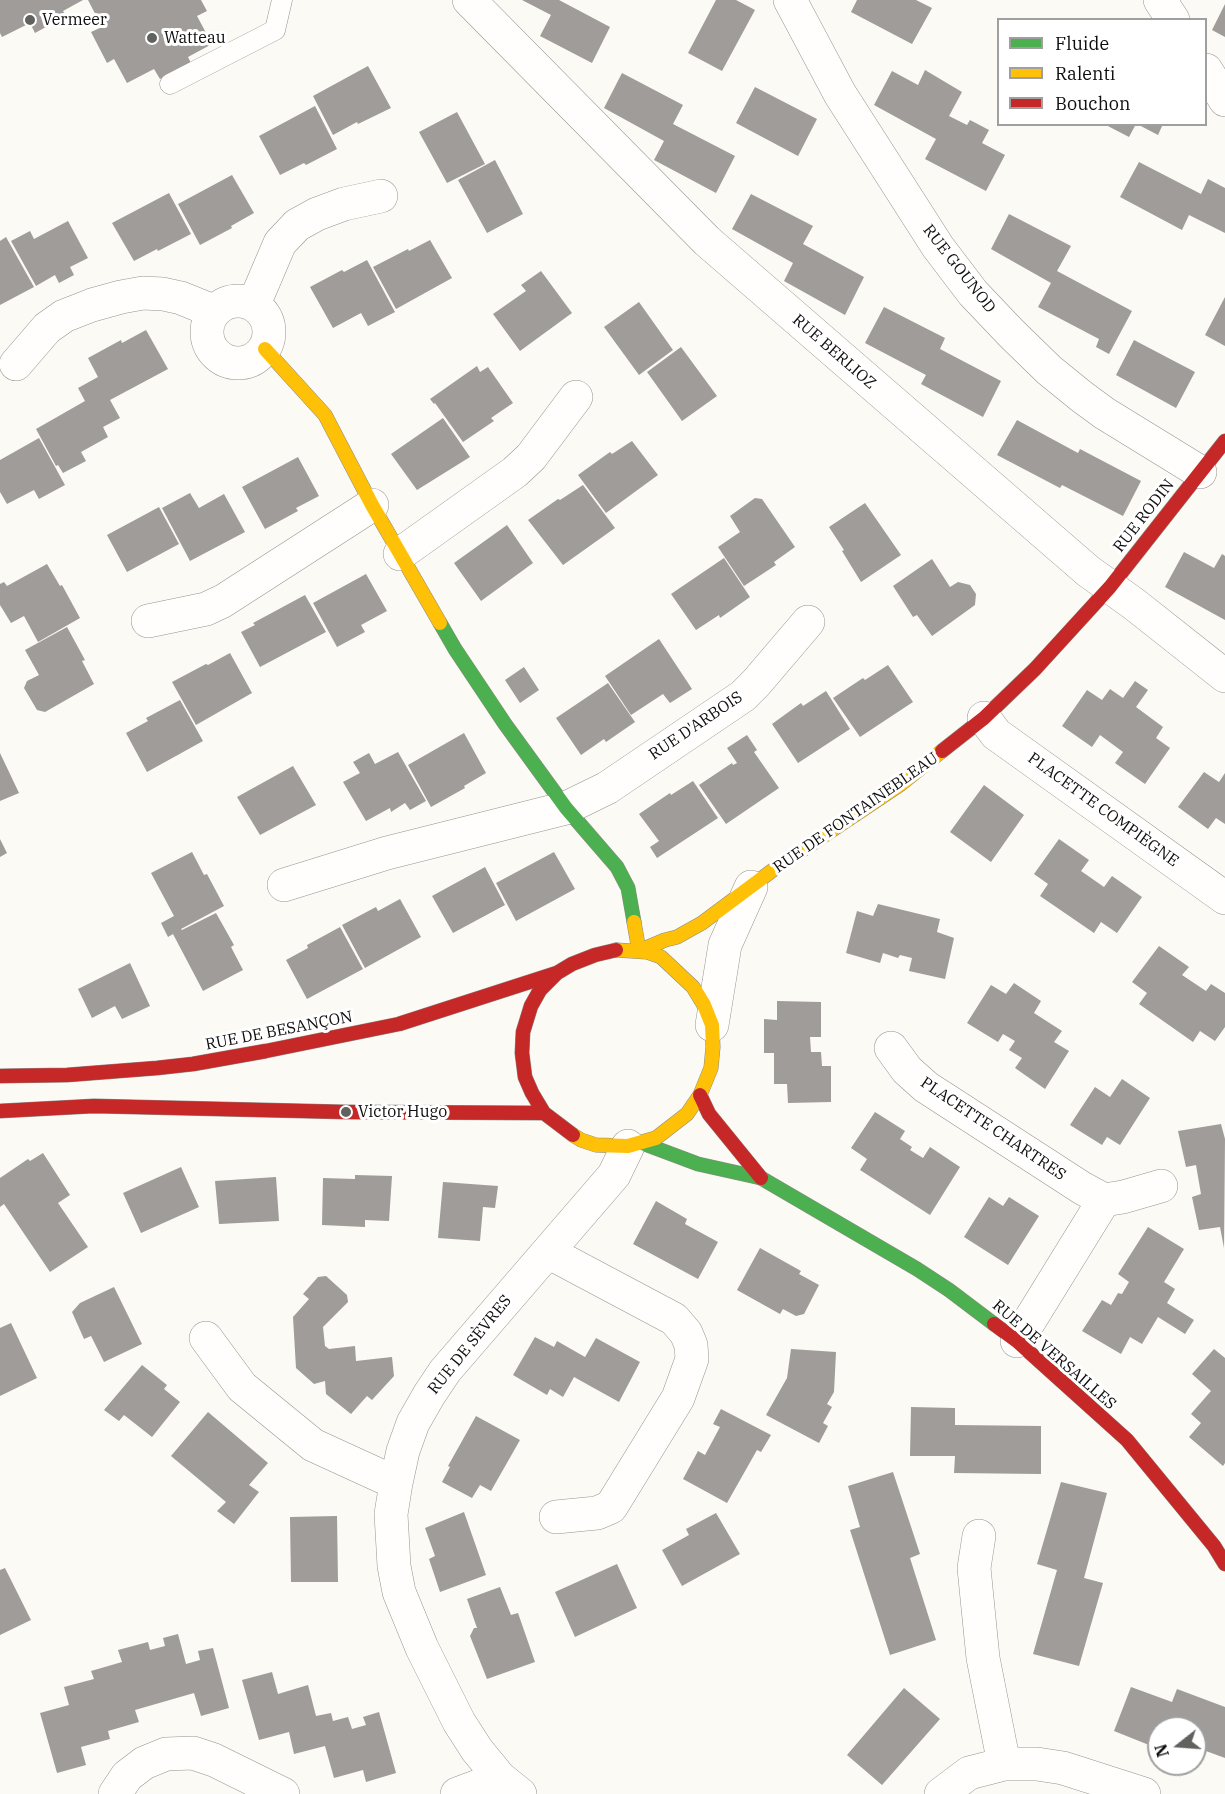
<!DOCTYPE html>
<html>
<head>
<meta charset="utf-8">
<style>
	body { margin:0 }
	#map { position:relative; width:1225px; height:1794px; overflow:hidden; background:#fcfaf4; font-family:"IBM Plex Serif",serif }
	canvas { display:block }
	.legend { position:absolute; left:997px; top:18px; width:210px; height:108px; box-sizing:border-box; background:#fff; border:2px solid #9f9f9f; margin:0; padding:8px 10px; list-style:none; font-size:18px; color:#0e0e0e }
	.legend li { display:flex; align-items:center; gap:12px; height:30px }
	.legend b { width:30px; border:2px solid #9f9f9f }
	.north { position:absolute; left:1147px; top:1716px; width:60px; height:60px; box-sizing:border-box; background:#fff; border:2px solid #9f9f9f; border-radius:50%; rotate:253deg; font-size:16px; font-weight:700; line-height:24px; text-align:center; color:#0e0e0e }
	.north::after { content:''; display:block; margin:auto; width:21px; height:27px; background:#61615e; clip-path:polygon(50% 0,100% 100%,50% 72%,0 100%) }
</style>
</head>
<body>
<div id="map">
<canvas width="1225" height="1794"></canvas>
<ul class="legend">
<li><b style="height:8px;background:#4caf50"></b>Fluide</li>
<li><b style="height:8px;background:#ffc107"></b>Ralenti</li>
<li><b style="height:8px;background:#c62828"></b>Bouchon</li>
</ul>
<div class="north">N</div>
</div>
<script>
const ctx = document.querySelector('canvas').getContext('2d');
ctx.lineJoin = 'round';
function paint(path, color) {
  ctx.fillStyle = color;
  ctx.fill(path, 'evenodd');
}
function poly(rows) {
  const path = new Path2D();
  for (const r of rows) {
    if (r.length === 3) {
      path.moveTo(r[0] + r[2], r[1]);
      path.arc(r[0], r[1], r[2], 0, 2 * Math.PI);
      continue;
    }
    path.moveTo(r[0], r[1]);
    for (let i = 2; i < r.length; i += 2) path.lineTo(r[i], r[i + 1]);
  }
  return path;
}
function stroke(path, color, width, dash) {
  ctx.strokeStyle = color;
  ctx.lineWidth = width;
  ctx.lineCap = dash ? 'butt' : 'round';
  ctx.setLineDash(dash || []);
  ctx.stroke(path);
}
function write(font, color, halo, rows, align = 'center') {
  ctx.font = font + ' "IBM Plex Serif",serif';
  ctx.lineWidth = 6;
  ctx.setLineDash([]);
  ctx.textBaseline = 'middle';
  ctx.strokeStyle = halo;
  ctx.fillStyle = color;
  for (const [text, x, y, turn = 0] of rows) {
    ctx.save();
    ctx.translate(x, y);
    ctx.rotate((+turn || 0) * Math.PI / 180);
    ctx.textAlign = isNaN(turn) ? turn : align;
    if (halo) ctx.strokeText(text, 0, 0);
    ctx.fillText(text, 0, 0);
    ctx.restore();
  }
}
paint(poly([
	[0,0,83,0,63,11,66,16,35,33,30,23,2,37,0,33],
	[88,0,201,0,207,11,197,16,212,44,188,57,191,63,160,79,154,69,127,83,114,59,107,63,91,32,102,27],
	[522,0,559,0,610,27,592,63,540,36,551,15],
	[716,0,736,0,755,10,722,71,688,53],
	[857,0,916,0,932,8,912,44,851,12],
	[1225,4,1225,37,1212,30],
	[368,66,391,108,358,124,357,122,333,135,313,96],
	[925,70,962,92,949,116,967,125,970,120,989,130,982,143,1005,155,986,191,925,159,936,139,874,105,892,71,918,85],
	[622,73,683,105,673,124,735,156,716,193,654,160,664,141,604,108],
	[755,87,817,119,798,156,736,123],
	[315,106,337,149,306,165,304,163,280,175,259,136],
	[457,112,485,164,447,183,419,132],
	[1104,124,1136,124,1129,137],
	[1137,124,1163,124,1158,135],
	[495,160,523,214,487,233,458,180],
	[1139,162,1201,194,1208,179,1225,188,1225,233,1189,215,1182,230,1120,197],
	[232,175,254,213,231,226,232,228,200,245,178,204],
	[169,193,191,234,158,251,157,249,134,261,112,223],
	[751,194,813,226,803,244,864,277,845,315,784,281,793,263,732,229],
	[1009,214,1071,246,1057,271,1132,311,1109,354,1096,347,1099,339,1038,307,1051,283,991,249],
	[68,221,88,258,70,267,74,275,59,283,55,275,36,286,11,241,30,231,34,239],
	[6,237,34,287,0,305,0,241],
	[430,240,452,278,396,309,373,267,408,249,409,251],
	[367,260,395,312,368,326,361,313,333,328,310,287,342,270,344,272],
	[541,271,572,313,520,351,493,314,526,291,521,285],
	[1225,297,1225,346,1205,335],
	[639,302,673,350,639,375,604,327],
	[884,307,945,338,940,349,1001,381,983,417,921,384,926,375,865,343],
	[146,330,168,369,110,400,120,418,103,427,108,437,81,452,86,461,63,473,58,465,56,466,36,429,85,401,78,388,98,377,88,358,121,340,122,343],
	[1134,340,1195,372,1176,408,1116,375],
	[681,347,717,396,682,421,647,372],
	[477,366,480,372,488,367,513,403,491,418,494,421,463,442,435,403,434,404,430,399],
	[443,418,470,457,417,490,391,454],
	[1017,420,1078,453,1080,449,1141,481,1123,516,1062,485,1060,488,997,455],
	[39,438,65,485,39,499,34,490,7,504,0,492,0,460],
	[632,441,658,475,606,513,578,475,610,452,612,454],
	[298,457,319,496,296,508,298,511,265,529,242,487],
	[583,485,615,528,563,565,528,520,558,499,560,500],
	[190,493,199,508,224,494,245,532,190,561,162,508],
	[755,498,762,499,795,547,774,562,776,565,744,586,718,547,740,532,730,516],
	[865,503,901,555,861,582,842,551,844,550,829,527],
	[159,507,179,544,127,572,107,535],
	[507,525,533,563,481,601,454,563],
	[1184,552,1214,568,1222,554,1225,556,1225,620,1165,587],
	[724,558,750,597,720,618,719,615,696,630,671,594],
	[932,559,950,587,958,582,970,585,976,594,975,605,932,636,917,615,913,617,893,586],
	[47,564,60,586,62,585,80,618,38,642,24,616,11,623,0,605,0,584,4,582,7,586],
	[366,574,387,611,361,625,365,632,337,647,313,603],
	[305,595,326,632,260,667,241,632,255,625,253,623],
	[67,627,85,660,82,661,94,684,45,712,37,710,24,688,27,681,39,675,25,650],
	[659,639,692,689,670,703,663,694,631,715,605,676],
	[230,653,252,693,196,725,172,682,206,664,208,665],
	[888,665,913,702,860,737,833,698,863,678,865,680],
	[524,667,539,690,520,703,505,680],
	[1135,681,1148,690,1136,707,1163,727,1156,738,1170,748,1145,784,1115,763,1123,752,1100,735,1092,747,1062,726,1087,690,1102,700,1110,689,1123,698],
	[608,683,635,722,606,742,604,739,581,755,556,718],
	[826,691,850,729,798,763,772,724,801,703,803,706],
	[180,700,203,741,147,772,126,733,148,721,146,718],
	[464,733,486,773,464,786,465,788,431,807,408,765],
	[747,735,757,750,754,752,779,788,726,824,699,785,732,763,733,765,737,763,727,748],
	[398,752,426,801,410,810,405,803,391,812,390,808,366,821,343,782,360,773,353,762,369,753,375,764],
	[0,753,19,793,0,801],
	[293,766,316,805,260,835,237,797],
	[1204,772,1219,782,1225,773,1225,824,1216,818,1208,829,1178,807],
	[693,781,718,818,657,858,650,847,659,841,639,814,670,793,671,795],
	[984,785,1024,815,991,862,950,832],
	[0,839,7,853,0,857],
	[1059,839,1089,860,1081,871,1104,887,1112,876,1142,897,1117,933,1101,922,1094,933,1040,896,1048,884,1034,874],
	[192,852,204,875,207,874,224,906,181,929,182,930,216,913,234,945,231,947,243,970,203,991,173,934,168,937,161,923,174,916,151,873],
	[554,852,575,889,516,921,496,883],
	[485,867,505,905,453,933,432,896],
	[400,899,421,937,365,968,342,925,376,907,378,911],
	[878,904,940,919,937,932,954,938,945,979,909,971,912,958,900,955,898,958,883,953,880,963,846,953,857,911,873,916],
	[340,927,363,969,307,999,286,960,308,948,307,945],
	[1159,946,1189,967,1182,975,1206,991,1211,984,1225,993,1225,1027,1215,1041,1200,1031,1193,1042,1139,1004,1147,993,1132,982],
	[130,963,150,1006,122,1019,115,1006,92,1018,78,989],
	[1014,983,1041,1001,1034,1013,1062,1031,1054,1042,1069,1051,1045,1089,1015,1068,1022,1058,1009,1050,1015,1041,1003,1034,998,1042,967,1023,991,985,1006,994],
	[777,1001,821,1002,821,1037,810,1037,811,1052,821,1052,822,1066,831,1066,831,1102,788,1103,787,1084,774,1084,774,1053,764,1053,764,1019,777,1020],
	[1122,1079,1150,1098,1120,1145,1107,1137,1102,1145,1070,1125,1095,1087,1110,1097],
	[875,1112,905,1131,900,1139,912,1147,910,1150,923,1158,930,1147,960,1167,930,1215,860,1170,867,1159,851,1148],
	[1221,1124,1225,1139,1224,1248,1220,1227,1199,1230,1192,1197,1201,1194,1196,1165,1186,1167,1178,1131],
	[43,1153,70,1195,58,1203,88,1247,50,1272,4,1204,0,1207,0,1178,28,1159,30,1161],
	[181,1167,199,1207,141,1233,123,1193],
	[355,1175,392,1176,389,1221,365,1220,365,1227,322,1225,323,1178,355,1179],
	[276,1177,279,1221,219,1224,215,1181],
	[443,1182,498,1186,495,1208,483,1207,480,1241,438,1238],
	[989,1197,1003,1206,1009,1197,1039,1216,1008,1265,964,1237],
	[656,1201,687,1219,685,1224,718,1242,698,1279,633,1244],
	[1148,1227,1184,1249,1164,1282,1175,1289,1167,1303,1194,1320,1185,1334,1158,1317,1142,1344,1130,1337,1121,1354,1082,1331,1102,1300,1111,1305,1118,1293,1122,1294,1129,1282,1118,1274],
	[760,1248,801,1271,799,1274,819,1285,804,1314,796,1316,783,1309,780,1314,737,1290],
	[326,1276,347,1295,348,1302,323,1327,325,1346,329,1349,355,1346,356,1361,392,1357,394,1376,372,1400,367,1396,351,1414,326,1394,325,1381,314,1384,296,1368,293,1317,309,1299,303,1294,318,1277],
	[114,1287,142,1344,104,1362,91,1336,84,1339,72,1312,80,1303],
	[11,1323,37,1378,0,1396,0,1328],
	[535,1337,554,1347,557,1341,585,1357,596,1338,640,1362,619,1402,574,1377,563,1397,550,1389,547,1395,513,1375],
	[791,1349,836,1352,834,1392,827,1404,832,1407,823,1423,828,1426,819,1443,766,1415,787,1378],
	[1214,1349,1225,1358,1225,1463,1223,1466,1189,1437,1201,1423,1191,1414,1211,1391,1192,1374],
	[142,1365,167,1385,164,1389,180,1402,152,1437,124,1415,119,1421,104,1410],
	[911,1407,955,1408,955,1425,1041,1426,1041,1474,954,1473,955,1456,910,1456],
	[721,1409,771,1435,761,1452,757,1450,727,1503,683,1479,698,1451,705,1455,720,1427,713,1424],
	[208,1412,268,1463,249,1485,259,1492,234,1524,217,1511,226,1502,171,1456],
	[476,1416,520,1440,491,1491,480,1485,472,1498,442,1482,450,1467,448,1466],
	[893,1472,920,1554,910,1558,936,1640,890,1655,850,1530,860,1527,848,1486],
	[1061,1482,1107,1493,1084,1578,1103,1583,1079,1666,1033,1654,1057,1570,1037,1564],
	[464,1512,486,1575,440,1592,429,1559,435,1556,425,1528],
	[716,1513,740,1554,682,1586,662,1550,689,1535,686,1529],
	[337,1516,338,1582,291,1582,290,1517],
	[617,1564,637,1608,575,1637,555,1592],
	[5,1568,31,1620,0,1635,0,1570],
	[500,1587,511,1615,518,1613,535,1662,487,1679,470,1636,474,1628,477,1628,467,1599],
	[178,1634,186,1664,200,1660,198,1651,213,1648,229,1708,201,1716,194,1693,135,1710,139,1722,108,1731,110,1739,81,1747,86,1765,57,1773,40,1713,69,1705,64,1687,94,1679,91,1671,122,1662,118,1650,148,1642,150,1650,165,1646,163,1638],
	[272,1672,278,1694,308,1685,316,1716,331,1713,333,1721,348,1717,352,1729,366,1725,363,1717,379,1712,396,1773,366,1782,363,1770,334,1778,325,1746,294,1754,289,1732,259,1740,242,1680],
	[1131,1687,1172,1702,1177,1689,1225,1707,1225,1758,1195,1747,1195,1728,1159,1728,1159,1734,1154,1747,1114,1731],
	[904,1688,940,1719,882,1785,847,1755]
]), '#9f9c99');
const lane = poly([
	[170,84,275,30,282,0]
]);
const street = poly([
	[469,0,707,241,1088,571,1134,604,1225,676],
	[790,0,840,94,938,247,973,293,1011,333,1049,370,1081,396,1104,413,1200,472],
	[1160,0,1173,20],
	[1206,70,1225,100],
	[238,332,31],
	[254,304,280,243,297,225,317,214,344,204,381,196],
	[16,364,47,328,64,316,92,305,121,297,143,293,163,294,181,298,213,311],
	[400,554,515,472,531,457,576,397],
	[148,621,206,609,223,601,372,505],
	[984,718,996,734,1225,898],
	[284,885,387,853,566,808,607,788,743,696,756,683,808,622],
	[712,1025,725,945,751,887],
	[891,1048,907,1070,926,1087,1082,1188,1104,1200,1123,1197,1161,1186],
	[548,1252,674,1319,686,1333,691,1345,692,1359,678,1398,611,1507,597,1513,556,1517],
	[206,1338,242,1387,313,1445,396,1483],
	[1017,1341,1104,1200],
	[979,1536,974,1568,983,1658,1004,1764],
	[115,1794,127,1776,144,1763,166,1754,193,1753,214,1760,283,1794],
	[457,1794,500,1778],
	[520,1794,500,1778,477,1750,459,1722,422,1648,399,1592,394,1566,391,1514,396,1483,403,1451,413,1423,429,1395,445,1371,614,1175,628,1146],
	[941,1794,969,1773,1004,1764,1037,1764,1063,1768,1144,1794]
]);
const fast = poly([
	[440,623,455,649,505,724,566,808,617,867,628,888,634,922],
	[642,1143,698,1164,761,1178,917,1269,949,1290,994,1324]
]);
const slow = poly([
	[265,349,325,415,372,505,440,623],
	[634,922,639,951,665,940,677,937,702,923,777,867,901,784,942,751],
	[573,1135,581,1140,596,1145,628,1146,656,1138,687,1114,700,1095,711,1068,713,1047,712,1025,704,1005,693,987,661,957,647,952,616,950]
]);
const jam = poly([
	[942,751,984,718,1035,669,1110,587,1225,441],
	[0,1076,67,1075,157,1068,193,1064,266,1051,399,1024,557,973],
	[700,1095,709,1114,761,1178],
	[0,1111,94,1106,346,1112,544,1113],
	[573,1135,544,1113,532,1093,525,1077,522,1053,523,1032,531,1006,540,990,557,973,572,964,595,955,616,950],
	[994,1324,1017,1341,1127,1440,1214,1546,1225,1564]
]);
stroke(lane, '#959492', 21);
stroke(street, '#959492', 34);
stroke(fast, '#8c8b88', 15);
stroke(slow, '#8c8b88', 15);
stroke(jam, '#8c8b88', 15);
stroke(lane, '#fffefd', 20);
stroke(street, '#fffefd', 33);
stroke(fast, '#4caf50', 14);
stroke(slow, '#ffc107', 14);
stroke(jam, '#c62828', 14);
for (const [x, y, r, color] of [
	[30,20,6,"#61615e"],
	[152,38,6,"#61615e"],
	[346,1112,6,"#61615e"]
]) {
  const dot = new Path2D();
  dot.arc(x, y, r, 0, 2 * Math.PI);
  ctx.fillStyle = color;
  ctx.fill(dot);
  stroke(dot, '#fff', 2);
}
write('16px', '#0e0e0e', '#fff', [
	["Vermeer",42,20],
	["Watteau",164,38],
	["Victor Hugo",358,1112]
], 'left');
write('16px', '#0e0e0e', '#fff', [
	["RUE GOUNOD",959,269,52],
	["RUE BERLIOZ",834,352,41],
	["RUE RODIN",1144,516,-52],
	["RUE D'ARBOIS",696,726,-34],
	["PLACETTE COMPIÈGNE",1103,810,36],
	["RUE DE FONTAINEBLEAU",856,813,-35],
	["RUE DE BESANÇON",279,1031,-11],
	["PLACETTE CHARTRES",993,1129,34],
	["RUE DE SÈVRES",470,1345,-51],
	["RUE DE VERSAILLES",1054,1355,41]
]);
</script>
</body>
</html>
